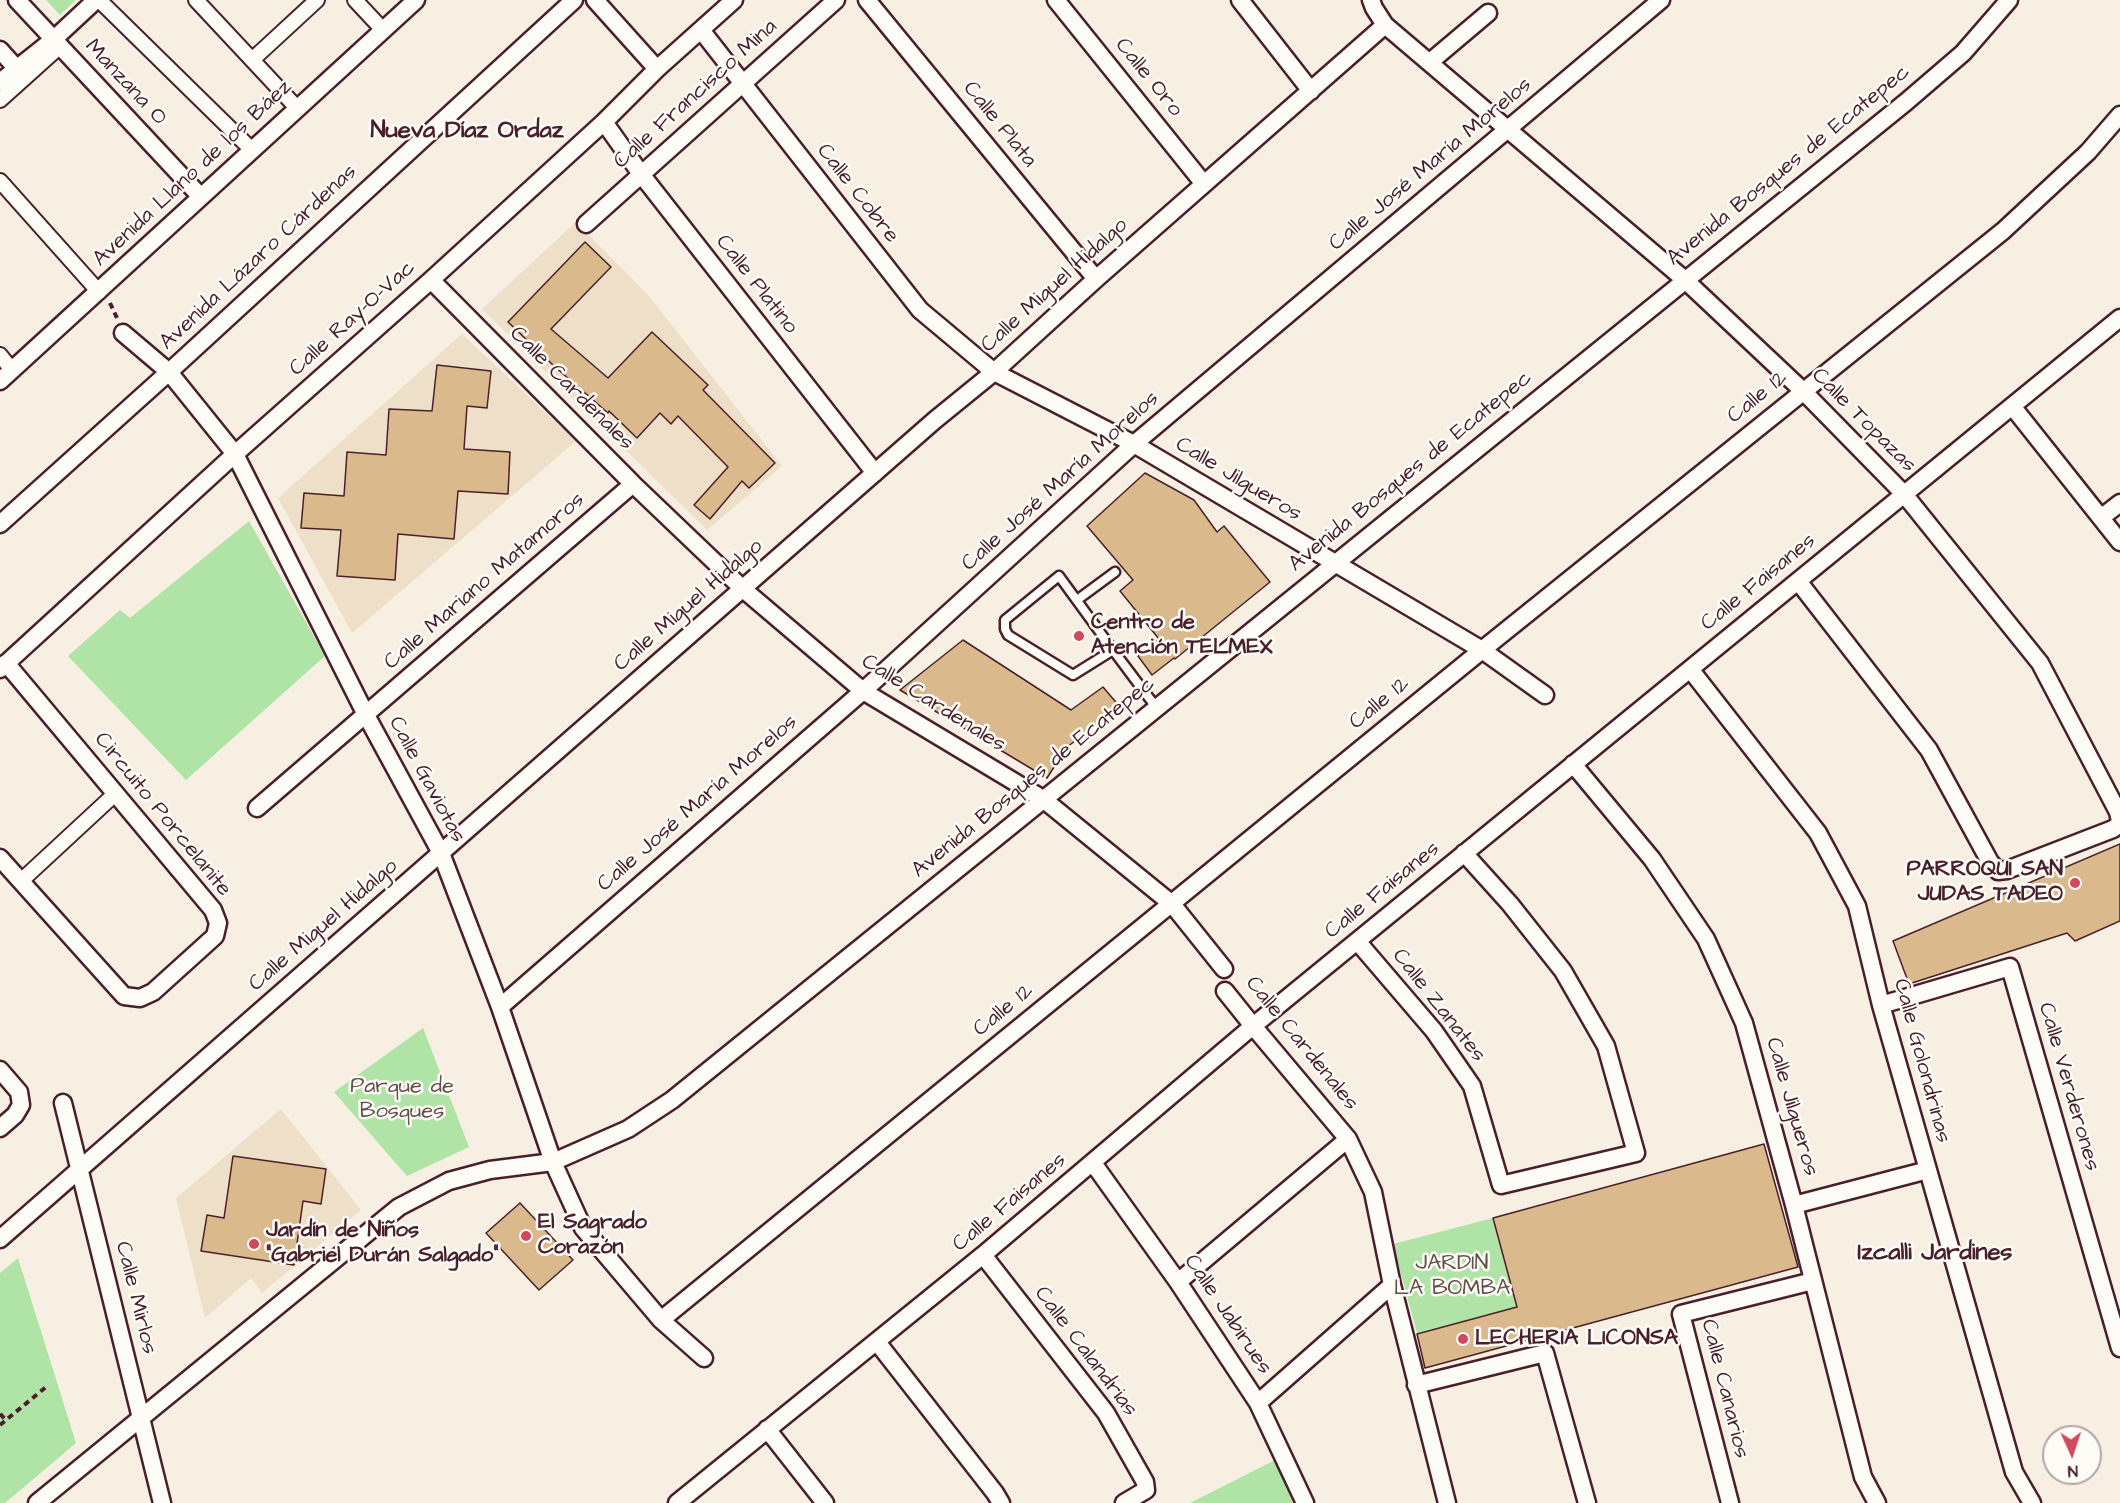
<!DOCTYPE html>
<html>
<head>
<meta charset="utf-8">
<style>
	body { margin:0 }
	#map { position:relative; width:2120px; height:1503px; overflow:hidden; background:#f6efe2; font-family:"Architects Daughter",sans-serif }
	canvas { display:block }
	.north { position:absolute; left:2042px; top:1425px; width:60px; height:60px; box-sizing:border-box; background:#fdfcf7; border:2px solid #b5a4a5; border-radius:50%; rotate:177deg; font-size:16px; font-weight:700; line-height:24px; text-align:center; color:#4a1f2b }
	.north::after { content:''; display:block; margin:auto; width:21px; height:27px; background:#d1495b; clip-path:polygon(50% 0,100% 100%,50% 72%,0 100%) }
</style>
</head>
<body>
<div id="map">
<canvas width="2120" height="1503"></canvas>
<div class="north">N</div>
</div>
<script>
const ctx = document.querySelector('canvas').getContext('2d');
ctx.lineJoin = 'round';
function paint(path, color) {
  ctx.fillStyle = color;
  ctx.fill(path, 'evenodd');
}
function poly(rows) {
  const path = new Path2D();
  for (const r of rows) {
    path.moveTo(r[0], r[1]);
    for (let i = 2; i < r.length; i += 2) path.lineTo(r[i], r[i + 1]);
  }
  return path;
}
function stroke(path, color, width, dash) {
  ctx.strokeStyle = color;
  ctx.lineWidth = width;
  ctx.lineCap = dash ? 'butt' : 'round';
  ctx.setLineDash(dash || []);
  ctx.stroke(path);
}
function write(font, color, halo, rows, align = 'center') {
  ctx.font = font + ' "Architects Daughter",sans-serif';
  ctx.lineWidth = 5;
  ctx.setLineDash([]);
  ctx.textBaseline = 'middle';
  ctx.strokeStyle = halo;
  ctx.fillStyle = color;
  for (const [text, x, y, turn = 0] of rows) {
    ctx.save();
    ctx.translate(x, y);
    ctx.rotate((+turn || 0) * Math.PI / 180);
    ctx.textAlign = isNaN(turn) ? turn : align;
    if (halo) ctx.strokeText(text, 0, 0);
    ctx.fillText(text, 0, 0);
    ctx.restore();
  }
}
paint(poly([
	[576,222,649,296,782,466,707,530,482,309],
	[462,334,576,441,352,633,278,498],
	[281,1109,361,1210,262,1293,251,1278,205,1318,176,1198]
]), '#eedfc8');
paint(poly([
	[46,0,76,0,60,15],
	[249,521,325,656,186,780,68,656,120,610,130,618],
	[423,1028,469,1147,407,1176,334,1092],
	[1493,1218,1526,1341,1510,1345,1501,1311,1417,1333,1393,1244],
	[18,1258,76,1443,5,1503,0,1503,0,1273],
	[1275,1460,1293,1503,1190,1503]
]), '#b0e4a6');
const building = poly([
	[585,242,611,267,551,329,608,378,652,332,708,385,703,390,775,463,749,488,742,481,710,519,694,505,728,467,678,416,671,424,660,413,637,438,609,411,608,413,554,366,508,322,585,242],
	[437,365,491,371,487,408,467,406,464,449,510,452,508,494,458,491,454,539,398,534,395,580,337,576,341,530,301,528,304,493,344,496,347,452,386,455,389,409,432,411,437,365],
	[1145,473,1194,500,1217,532,1224,526,1270,582,1175,659,1174,658,1152,675,1138,656,1159,639,1120,591,1133,580,1087,526,1145,473],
	[963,640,1071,710,1103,687,1120,707,1067,747,1047,778,900,690,963,640],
	[2120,844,2120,921,2075,941,2067,933,1909,984,1893,941,2120,844],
	[1764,1144,1798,1267,1425,1368,1417,1334,1517,1307,1493,1218,1764,1144],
	[233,1156,326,1169,321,1204,303,1201,294,1265,201,1251,207,1215,224,1218,233,1156],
	[520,1203,573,1260,539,1290,486,1233,520,1203]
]);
paint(building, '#daba8d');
stroke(building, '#4a1f2b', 1.5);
const service = poly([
	[1077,600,1115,572],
	[1113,650,1073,675,1008,635,1005,629,1005,620,1059,576,1113,650,1140,686,1156,707]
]);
const pedestrian = poly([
	[99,0,252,150],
	[196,0,297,108],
	[355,0,383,30],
	[252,60,317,0],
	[0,100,59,47],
	[0,181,99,292],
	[0,355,12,370],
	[21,881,116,793]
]);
const minor = poly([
	[17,0,201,197],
	[595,0,657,69],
	[867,0,1096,279],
	[1056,0,1204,184],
	[1240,0,1311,91],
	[1371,0,1374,8,1385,25,1685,280,1803,391,1904,494,2040,663,2118,812,2120,821],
	[701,30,920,310,994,372,1134,444,1482,650,1545,695],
	[0,50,17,69],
	[1430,62,1488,13],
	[0,82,54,39,96,0],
	[604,122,641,174,875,473],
	[586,224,836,0],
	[431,280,633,484,743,589,863,691,1043,799,1172,904,1224,969],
	[123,333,169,372,235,454,366,715,441,853,500,1007,553,1162,583,1228,661,1320,704,1358],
	[0,381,416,0],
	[2012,406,2120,542],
	[2102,517,2120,503],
	[0,524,169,372,574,0],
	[1798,581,1929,750,1990,862,1998,871,2007,870,2113,829,2120,824],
	[0,669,235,454,431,280,604,122,657,69,734,0],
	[1690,669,1818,833,1857,906,1881,1005,2014,1472,2032,1503],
	[1573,764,1652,859,1706,939,1744,1023,1794,1205,1863,1477,1877,1503],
	[257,808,633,484],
	[0,858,124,996,140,998,153,992,215,936,218,923,213,910,6,663],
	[1357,941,1434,1031,1472,1086,1501,1185,1636,1153,1606,1046,1563,971,1510,904,1464,853],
	[1225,991,1253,1026,1348,1139,1373,1192,1392,1285,1447,1503],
	[1881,1005,2010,967,2120,1348],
	[500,1007,863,691,1134,444,1661,0],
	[0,1070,19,1092,21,1105,15,1115,0,1128],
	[63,1103,162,1503],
	[1093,1163,1178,1282,1258,1403,1305,1503],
	[1794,1205,1928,1170],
	[0,1239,935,420,994,372,1096,279,1385,25],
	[983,1255,1106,1413,1145,1482,1146,1490,1124,1503],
	[1178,1282,1348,1139],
	[661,1320,1482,650,2003,231,2088,152,2120,115],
	[877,1342,995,1493,1001,1503],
	[1416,1385,1545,1353,1587,1503],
	[1258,1403,1392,1285],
	[767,1429,825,1503],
	[37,1503,399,1207,449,1181,490,1170,553,1162,628,1129,672,1100,1906,102,1963,53,2009,0],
	[677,1503,983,1255,1253,1026,2120,318],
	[1730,1503,1681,1314,1813,1281]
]);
stroke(service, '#4a1f2b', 13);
stroke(pedestrian, '#4a1f2b', 18);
stroke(minor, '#4a1f2b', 21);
stroke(poly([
	[110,303,117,318],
	[0,1414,6,1420],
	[0,1425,46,1387]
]), '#4a1f2b', 4, [6, 4.5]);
stroke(service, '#fdfcf7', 8);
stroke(pedestrian, '#fdfcf7', 14);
stroke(minor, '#fdfcf7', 16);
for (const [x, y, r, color] of [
	[1079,636,6,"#d1495b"],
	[2075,883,6,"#d1495b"],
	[526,1236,6,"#d1495b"],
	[254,1244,6,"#d1495b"],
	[1463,1339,6,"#d1495b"]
]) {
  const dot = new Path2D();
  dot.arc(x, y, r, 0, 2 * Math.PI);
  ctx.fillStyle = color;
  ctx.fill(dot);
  stroke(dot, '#fdfcf7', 2);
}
write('22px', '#4a1f2b', '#fdfcf7', [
	["Calle Oro",1148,78,51],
	["Manzana O",125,83,47],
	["Calle Francisco Mina",696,95,-42],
	["Calle Plata",999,125,51],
	["Calle José María Morelos",1431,165,-40],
	["Avenida Bosques de Ecatepec",1789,166,-39],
	["Avenida Llano de los Báez",193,174,-43],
	["Calle Cobre",857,194,52],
	["Avenida Lázaro Cárdenas",259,258,-43],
	["Calle Platino",756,285,52],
	["Calle Miguel Hidalgo",1055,286,-42],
	["Calle Ray-O-Vac",353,319,-42],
	["Calle Cardenales",571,389,45],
	["Calle 12",1758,398,-39],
	["Calle Topazas",1863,421,45],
	["Avenida Bosques de Ecatepec",1411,472,-39],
	["Calle Jilgueros",1238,480,31],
	["Calle José María Morelos",1061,482,-42],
	["Calle Mariano Matamoros",485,582,-41],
	["Calle Faisanes",1759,583,-39],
	["Calle Miguel Hidalgo",689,606,-41],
	["Calle Cardenales",933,704,32],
	["Calle 12",1380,704,-39],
	["Avenida Bosques de Ecatepec",1034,778,-39],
	["Calle Gaviotas",426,780,62],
	["Calle José María Morelos",698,804,-41],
	["Circuito Porcelanite",162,815,51],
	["Calle Faisanes",1383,891,-39],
	["Calle Miguel Hidalgo",324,926,-41],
	["Calle Zanates",1438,1006,52],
	["Calle 12",1004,1011,-39],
	["Calle Cardenales",1301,1044,51],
	["Calle Golondrinas",1921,1061,75],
	["Calle Verderones",2068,1087,74],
	["Calle Jilgueros",1791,1107,74],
	["Calle Faisanes",1010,1203,-40],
	["Calle Mirlos",135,1298,76],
	["Calle Jabirues",1227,1315,56],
	["Calle Calandrias",1085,1352,53],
	["Calle Canarios",1724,1389,76]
]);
write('bold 22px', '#4a1f2b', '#fdfcf7', [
	["Centro de",1091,623],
	["Atención TELMEX",1091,648],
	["PARROQUI SAN",2063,870,"right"],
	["JUDAS TADEO",2063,895,"right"],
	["El Sagrado",538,1223],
	["Corazón",538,1248],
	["Jardín de Niños",266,1231],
	["\"Gabriel Durán Salgado\"",266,1256],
	["LECHERIA LICONSA",1475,1339]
], 'left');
write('22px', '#64504a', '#fdfcf7', [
	["Parque de",402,1087],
	["Bosques",402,1112],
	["JARDIN",1452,1264],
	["LA BOMBA",1452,1289]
]);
write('bold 24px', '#4a1f2b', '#fdfcf7', [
	["Nueva Díaz Ordaz",467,132],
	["Izcalli Jardines",1935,1254]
]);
</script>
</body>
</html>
